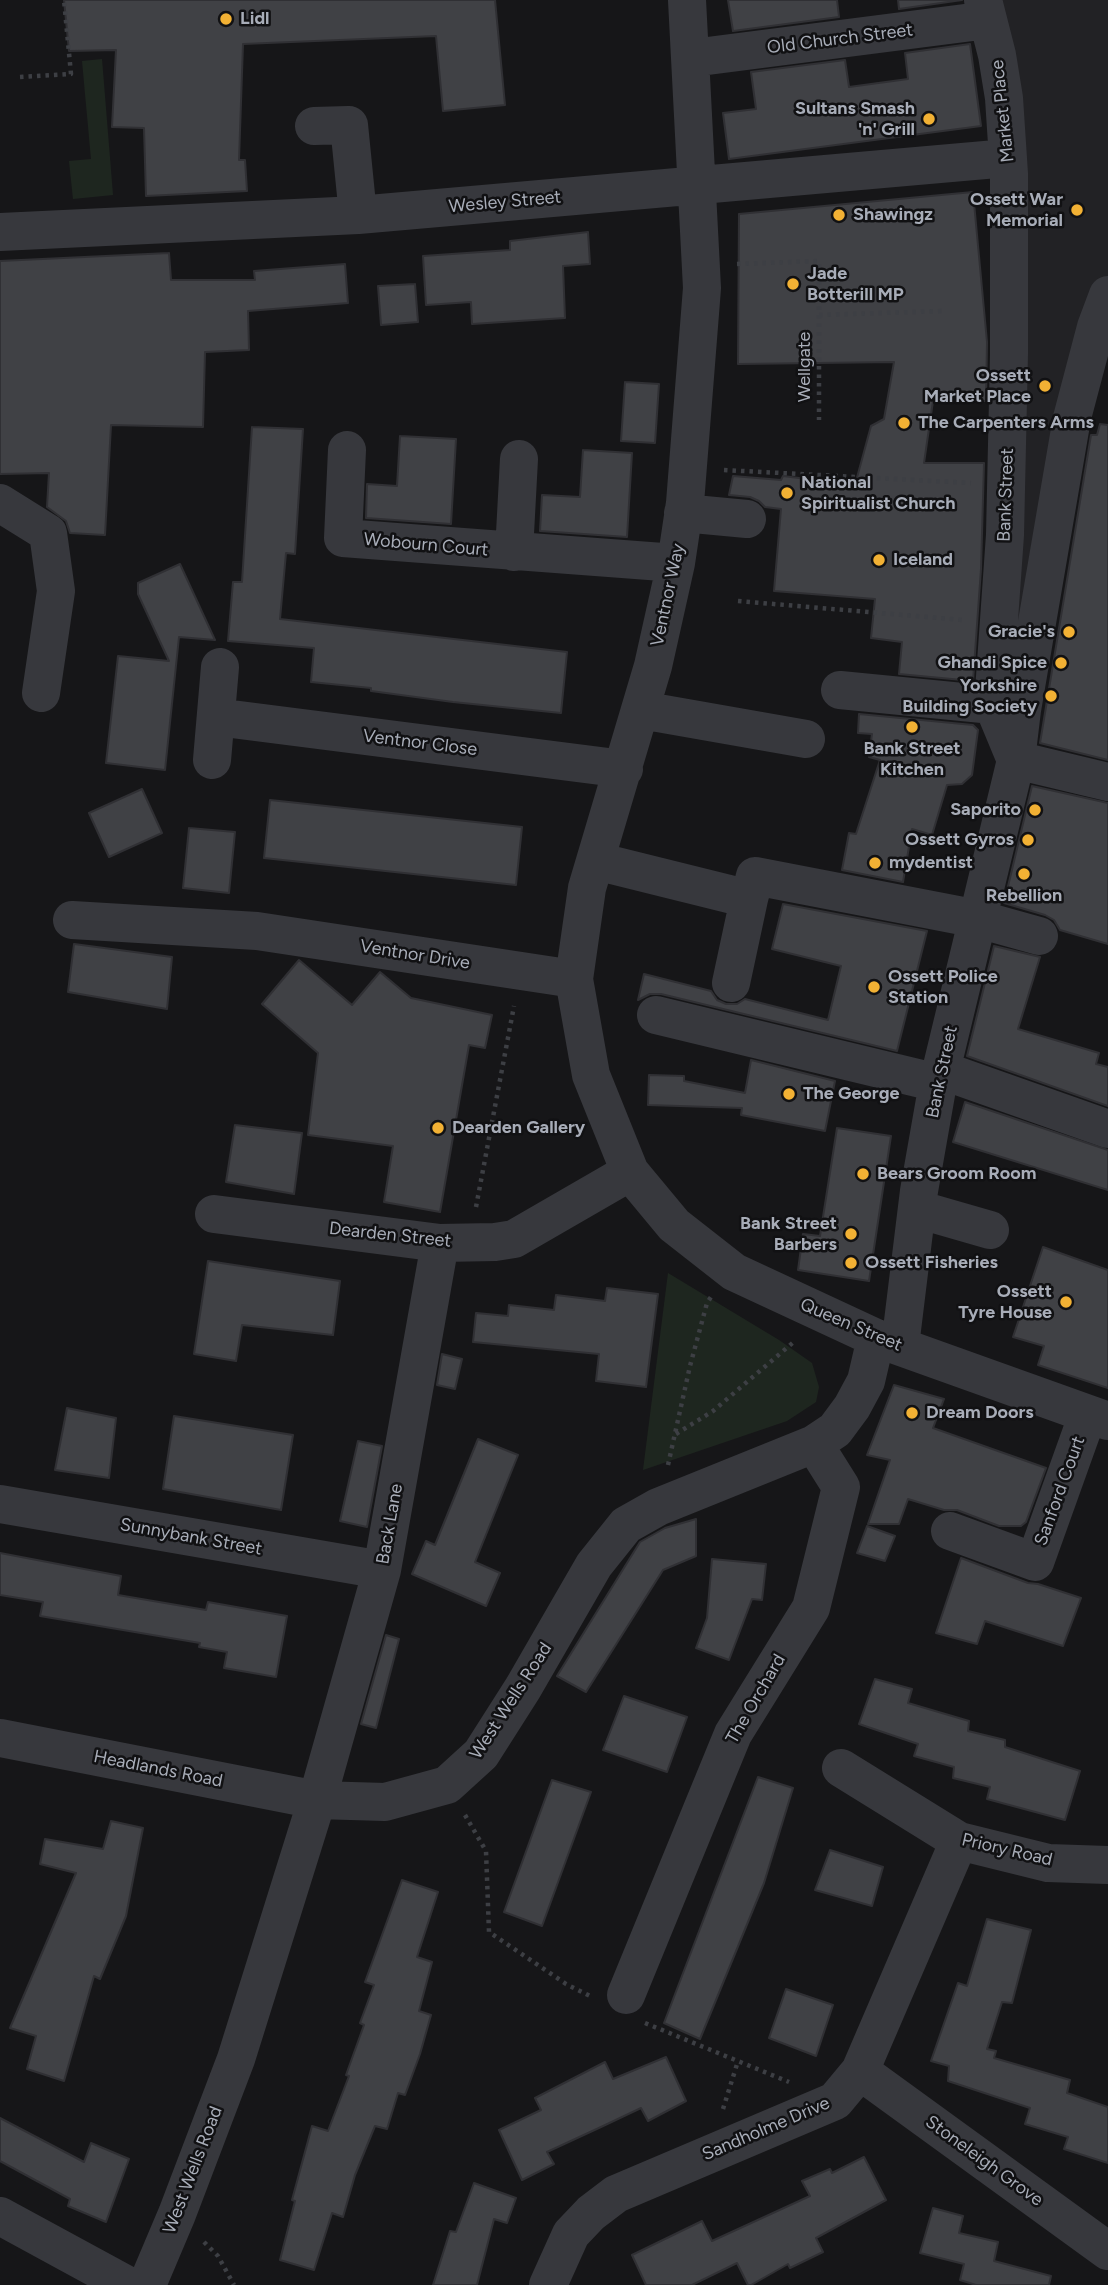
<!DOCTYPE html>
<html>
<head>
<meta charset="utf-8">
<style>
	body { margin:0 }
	canvas { display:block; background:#161618 }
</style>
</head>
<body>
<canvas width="1108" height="2285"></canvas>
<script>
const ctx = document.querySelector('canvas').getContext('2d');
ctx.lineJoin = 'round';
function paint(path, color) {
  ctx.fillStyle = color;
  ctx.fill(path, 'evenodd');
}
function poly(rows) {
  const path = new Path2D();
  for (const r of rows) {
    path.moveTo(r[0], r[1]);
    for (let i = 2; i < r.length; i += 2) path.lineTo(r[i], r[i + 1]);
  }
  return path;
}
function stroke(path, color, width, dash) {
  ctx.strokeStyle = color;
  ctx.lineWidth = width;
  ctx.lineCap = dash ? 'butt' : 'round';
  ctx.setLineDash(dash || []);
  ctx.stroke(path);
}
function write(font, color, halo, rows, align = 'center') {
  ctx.font = font + ' Figtree,sans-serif';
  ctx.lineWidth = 5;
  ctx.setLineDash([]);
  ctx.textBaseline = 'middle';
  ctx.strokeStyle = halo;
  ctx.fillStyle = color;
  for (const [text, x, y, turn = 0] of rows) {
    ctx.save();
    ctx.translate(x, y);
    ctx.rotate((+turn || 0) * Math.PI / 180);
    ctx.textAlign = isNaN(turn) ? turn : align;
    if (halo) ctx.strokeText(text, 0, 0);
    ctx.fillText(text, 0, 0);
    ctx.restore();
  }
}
paint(poly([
	[983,0,1108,0,1108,295,1022,710,1005,535]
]), '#222225');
paint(poly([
	[102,59,113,195,73,199,69,161,91,159,82,61],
	[668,1273,779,1340,812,1363,819,1387,816,1402,787,1421,643,1470]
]), '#1e261f');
const building = poly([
	[64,0,495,0,505,105,443,111,436,36,243,44,239,160,245,160,247,191,146,196,144,128,112,127,116,50,69,51,64,0],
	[728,0,837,0,839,17,733,31,728,0],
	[898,0,962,0,899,9,898,0],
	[970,44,981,126,729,159,723,113,756,109,751,72,845,60,849,87,908,79,905,53,970,44],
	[973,192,987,342,986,401,933,401,924,463,984,463,981,569,973,681,899,674,902,642,871,638,875,599,774,591,781,509,765,507,759,501,750,497,729,495,733,476,781,480,783,476,855,485,871,426,884,419,894,362,738,364,739,214,973,192],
	[588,232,590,264,563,266,565,318,472,324,471,302,426,305,423,256,510,250,510,241,588,232],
	[169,253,171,280,255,280,254,271,345,264,348,303,248,311,249,350,205,352,203,427,111,425,105,535,70,533,66,521,47,507,49,473,0,474,0,261,169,253],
	[415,284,418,322,381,325,378,286,415,284],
	[625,382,659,384,655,443,621,441,625,382],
	[1100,424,1108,425,1108,760,1040,743,1091,435,1097,435,1100,424],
	[252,427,303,429,295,554,286,553,280,619,567,652,561,713,453,702,371,691,371,688,311,682,314,648,228,641,233,582,242,582,252,427],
	[400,436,456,439,451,524,366,518,367,484,397,486,400,436],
	[583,450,632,453,627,537,540,531,542,495,580,497,583,450],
	[180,564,215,640,179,637,165,770,106,763,118,656,169,661,138,594,138,583,180,564],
	[859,714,973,725,978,730,972,775,962,784,947,785,932,835,912,829,903,882,842,870,849,833,856,834,880,760,869,757,872,734,858,733,859,714],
	[1032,786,1108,803,1108,944,1060,930,1054,920,1045,915,1004,903,1032,786],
	[142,789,162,833,109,857,89,813,142,789],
	[270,800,522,827,516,885,264,858,270,800],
	[189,828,235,832,229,893,183,888,189,828],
	[783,904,927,931,897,1051,661,994,650,994,638,1000,644,974,711,991,717,1000,726,1004,737,1004,745,999,828,1020,841,966,772,949,783,904],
	[74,944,172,957,167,1009,68,992,74,944],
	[994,946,1040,957,1018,1029,1099,1053,1096,1064,1108,1067,1108,1106,967,1056,994,946],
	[299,960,352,1005,380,972,411,998,492,1015,485,1048,469,1045,440,1212,384,1202,393,1146,308,1135,318,1053,262,1004,299,960],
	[751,1060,835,1081,825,1131,741,1115,742,1108,648,1105,649,1075,684,1076,684,1081,745,1093,751,1060],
	[965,1102,1108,1150,1108,1190,953,1142,965,1102],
	[235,1125,302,1133,294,1194,226,1182,235,1125],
	[837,1128,891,1136,869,1281,798,1270,803,1234,820,1236,837,1128],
	[1043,1247,1108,1270,1108,1388,1038,1365,1044,1346,1013,1337,1043,1247],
	[208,1261,340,1281,333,1335,242,1325,236,1361,194,1354,208,1261],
	[607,1288,658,1294,646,1387,596,1381,599,1354,473,1342,476,1313,508,1316,509,1305,554,1310,556,1295,605,1301,607,1288],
	[442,1354,462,1359,455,1389,437,1385,442,1354],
	[894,1385,944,1399,933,1428,1046,1468,1026,1522,1021,1526,999,1526,957,1510,944,1510,908,1499,899,1524,868,1524,890,1460,867,1455,894,1385],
	[67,1408,116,1418,109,1478,55,1470,67,1408],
	[174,1416,293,1435,281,1510,163,1489,174,1416],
	[478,1439,518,1455,475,1562,500,1573,486,1606,412,1574,426,1541,435,1545,478,1439],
	[358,1441,382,1446,367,1527,340,1521,358,1441],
	[696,1519,696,1556,663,1570,586,1692,557,1676,640,1542,665,1528,696,1519],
	[867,1526,895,1536,885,1561,857,1553,867,1526],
	[0,1553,121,1576,118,1595,206,1610,208,1602,287,1616,276,1677,224,1668,227,1652,199,1647,200,1643,40,1616,43,1602,0,1595,0,1553],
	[961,1558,1028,1583,1038,1584,1081,1598,1063,1646,985,1621,977,1644,936,1633,961,1558],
	[712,1559,766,1564,762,1600,752,1599,729,1660,696,1648,707,1618,712,1559],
	[386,1635,399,1639,376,1728,361,1724,386,1635],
	[875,1679,912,1689,908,1703,969,1721,968,1731,1005,1740,1005,1747,1080,1771,1065,1820,987,1799,990,1787,953,1778,954,1767,914,1756,918,1744,859,1724,875,1679],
	[624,1696,687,1717,667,1772,603,1750,624,1696],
	[758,1777,793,1788,764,1883,700,2039,664,2023,758,1777],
	[552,1780,591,1792,542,1926,504,1912,552,1780],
	[111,1821,143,1828,126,1916,100,1979,94,1976,64,2081,27,2069,36,2036,10,2028,76,1873,40,1864,45,1839,103,1849,111,1821],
	[830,1850,883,1867,872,1906,815,1890,830,1850],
	[402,1880,438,1892,417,1957,432,1962,419,2011,431,2015,420,2054,405,2095,398,2093,387,2129,375,2126,355,2175,343,2217,332,2213,314,2270,280,2260,295,2201,292,2200,312,2126,328,2131,349,2076,346,2075,364,2025,360,2023,374,1985,365,1982,402,1880],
	[987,1919,1031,1930,1012,2003,1002,2002,987,2049,996,2051,994,2058,1070,2080,1067,2093,1108,2107,1108,2163,1064,2149,1068,2137,1025,2124,1030,2108,948,2081,949,2066,931,2061,958,1983,967,1986,987,1919],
	[786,1989,833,2005,816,2056,769,2038,786,1989],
	[666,2057,686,2101,648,2121,641,2108,601,2127,547,2152,554,2164,522,2180,499,2130,541,2110,535,2098,605,2062,613,2079,666,2057],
	[0,2118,84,2162,91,2143,129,2159,106,2222,68,2206,70,2199,0,2161,0,2118],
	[864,2157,886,2200,816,2238,823,2252,790,2268,788,2264,751,2285,748,2285,737,2263,692,2285,646,2285,632,2255,702,2221,712,2241,810,2196,802,2181,830,2169,832,2173,864,2157],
	[474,2183,516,2198,507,2223,494,2219,477,2285,433,2285,450,2231,456,2232,474,2183],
	[933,2208,963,2216,959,2233,998,2242,994,2261,1051,2276,1049,2285,976,2285,960,2280,964,2264,920,2253,933,2208]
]);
paint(building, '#404145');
stroke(building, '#303034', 2);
stroke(poly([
	[20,77,71,74,64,0],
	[737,264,819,261,819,420],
	[819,315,944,311],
	[724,470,971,483],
	[738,601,963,620],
	[476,1207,514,1006],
	[676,1434,713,1411,796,1340],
	[668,1465,690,1366,707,1303,711,1297],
	[465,1815,486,1851,489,1932,566,1984,590,1996],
	[645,2023,789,2082],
	[723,2109,738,2061],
	[204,2242,218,2256,234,2285]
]), '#3d3f44', 4.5, [3.5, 5]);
stroke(poly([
	[687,0,702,288,685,503,676,563,653,666,587,888,574,979,591,1075,630,1172,674,1225,734,1272,876,1338,1108,1421],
	[983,0,997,55,1004,98,1009,174,1009,354,1005,535,993,705,1015,758],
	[692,58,988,20],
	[314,126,349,125,358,215],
	[0,232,358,215,1008,158],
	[347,450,343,538,676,563],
	[0,503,48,533,56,591,41,693],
	[683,513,747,519],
	[514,552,519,459],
	[840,690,993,705],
	[641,710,806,739],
	[216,717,624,769],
	[212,760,220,667],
	[1016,760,1108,782],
	[596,861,749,899,755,876,978,919,1039,936],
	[72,920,257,931,574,979],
	[731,983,749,899],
	[656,1015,938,1083],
	[941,1070,1108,1129],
	[917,1209,990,1230],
	[214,1214,440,1243,495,1242,514,1239,630,1172],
	[900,1346,919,1191,938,1083,1016,760,1022,710,1072,418,1096,327,1108,295],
	[0,1504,382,1570],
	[950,1531,1035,1562,1088,1414],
	[0,1738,317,1800,385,1802,447,1785,481,1754,523,1688,594,1565,626,1525,658,1507,814,1444,835,1430,852,1407,866,1381,876,1338],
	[841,1768,959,1841,1048,1863,1108,1865],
	[626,1995,733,1734,811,1608,841,1487,814,1444],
	[860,2071,1108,2251],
	[0,2216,127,2285],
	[147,2285,177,2214,236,2059,317,1800,382,1570,440,1243],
	[548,2285,571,2234,591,2213,616,2194,835,2101,860,2071,959,1841]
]), '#37383d', 38);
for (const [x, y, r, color] of [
	[226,19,7,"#f2b134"],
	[929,119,7,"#f2b134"],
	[1077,210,7,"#f2b134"],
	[839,215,7,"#f2b134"],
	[793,284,7,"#f2b134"],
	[1045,386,7,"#f2b134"],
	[904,423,7,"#f2b134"],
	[787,493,7,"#f2b134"],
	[879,560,7,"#f2b134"],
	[1069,632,7,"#f2b134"],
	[1061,663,7,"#f2b134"],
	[1051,696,7,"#f2b134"],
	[912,727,7,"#f2b134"],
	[1035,810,7,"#f2b134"],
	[1028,840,7,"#f2b134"],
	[875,863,7,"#f2b134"],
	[1024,874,7,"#f2b134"],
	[874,987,7,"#f2b134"],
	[789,1094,7,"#f2b134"],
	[438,1128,7,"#f2b134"],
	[863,1174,7,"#f2b134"],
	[851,1234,7,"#f2b134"],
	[851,1263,7,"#f2b134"],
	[1066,1302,7,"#f2b134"],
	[912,1413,7,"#f2b134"]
]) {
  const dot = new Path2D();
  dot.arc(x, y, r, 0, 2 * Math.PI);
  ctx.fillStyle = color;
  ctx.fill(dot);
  stroke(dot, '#111113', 2.5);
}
write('bold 18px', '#a8adb8', '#111113', [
	["Lidl",240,19],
	["Sultans Smash",915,109,"right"],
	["'n' Grill",915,130,"right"],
	["Ossett War",1063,200,"right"],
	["Memorial",1063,221,"right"],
	["Shawingz",853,215],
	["Jade",807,274],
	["Botterill MP",807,295],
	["Ossett",1031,376,"right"],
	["Market Place",1031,397,"right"],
	["The Carpenters Arms",918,423],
	["National",801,483],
	["Spiritualist Church",801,504],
	["Iceland",893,560],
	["Gracie's",1055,632,"right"],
	["Ghandi Spice",1047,663,"right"],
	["Yorkshire",1037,686,"right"],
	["Building Society",1037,707,"right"],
	["Bank Street",912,749,"center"],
	["Kitchen",912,770,"center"],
	["Saporito",1021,810,"right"],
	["Ossett Gyros",1014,840,"right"],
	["mydentist",889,863],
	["Rebellion",1024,896,"center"],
	["Ossett Police",888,977],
	["Station",888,998],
	["The George",803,1094],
	["Dearden Gallery",452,1128],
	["Bears Groom Room",877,1174],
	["Bank Street",837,1224,"right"],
	["Barbers",837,1245,"right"],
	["Ossett Fisheries",865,1263],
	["Ossett",1052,1292,"right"],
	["Tyre House",1052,1313,"right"],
	["Dream Doors",926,1413]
], 'left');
write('18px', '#a8adb8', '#111113', [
	["Old Church Street",840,39,-7],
	["Market Place",1003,111,-96],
	["Wesley Street",505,202,-5],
	["Wellgate",805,367,-90],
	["Bank Street",1006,495,-88],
	["Wobourn Court",426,545,5],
	["Ventnor Way",668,595,-78],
	["Ventnor Close",420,743,7],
	["Ventnor Drive",415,955,9],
	["Bank Street",942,1072,-78],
	["Dearden Street",390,1235,6],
	["Queen Street",851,1325,23],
	["Sanford Court",1060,1491,-70],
	["Back Lane",390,1524,-80],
	["Sunnybank Street",191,1537,10],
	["The Orchard",756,1699,-60],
	["West Wells Road",511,1701,-57],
	["Headlands Road",158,1769,11],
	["Priory Road",1007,1850,13],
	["Sandholme Drive",766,2129,-23],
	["Stoneleigh Grove",984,2161,36],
	["West Wells Road",193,2170,-69]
]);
</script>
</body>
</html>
